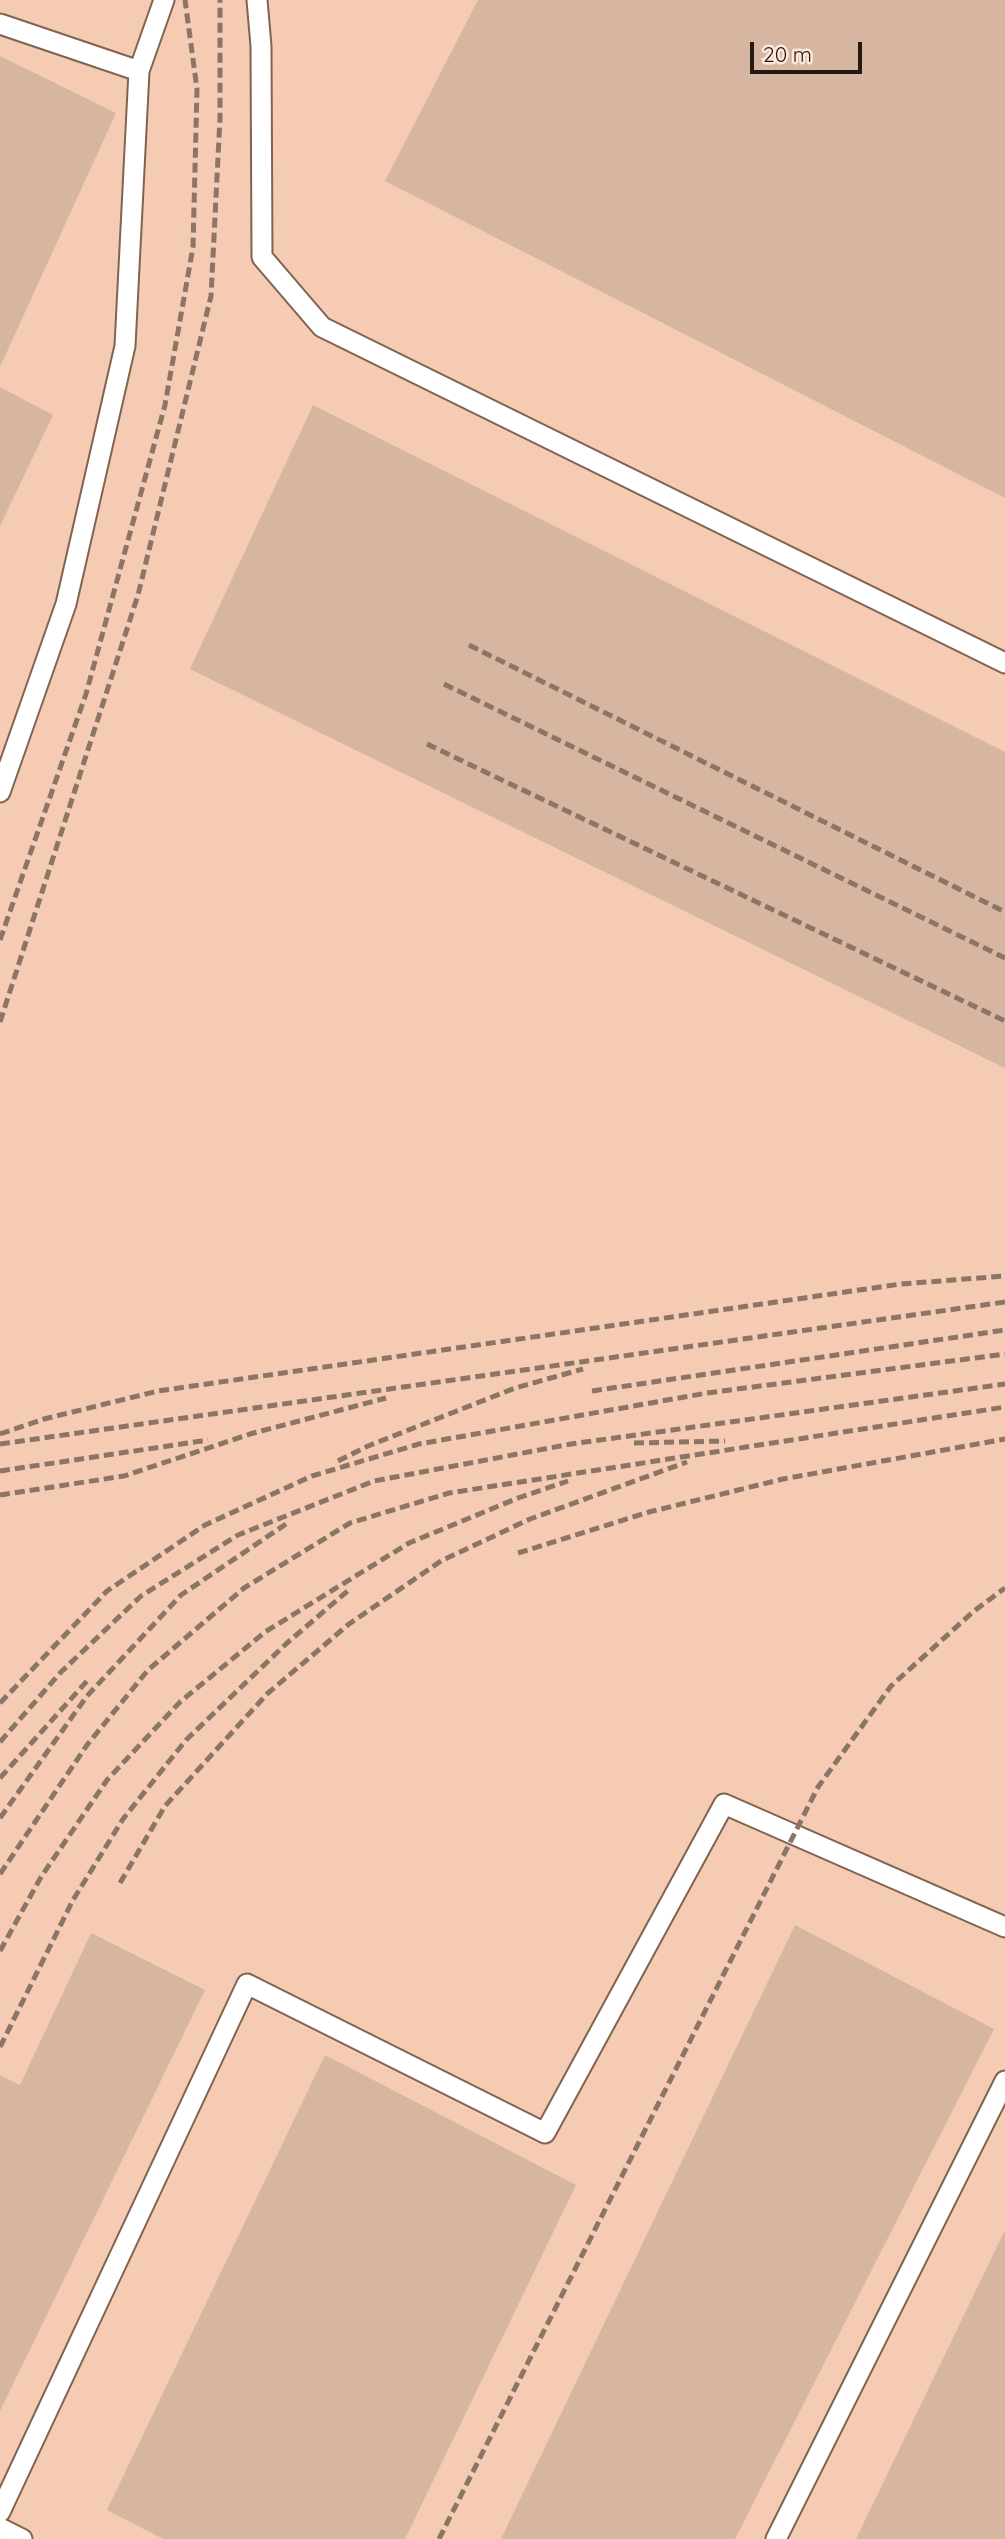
<!DOCTYPE html>
<html>
<head>
<meta charset="utf-8">
<style>
	body { margin:0 }
	#map { position:relative; width:1005px; height:2539px; overflow:hidden; background:#fad8c3; font-family:Quicksand,sans-serif }
	canvas { display:block }
	.scale { position:absolute; left:750px; top:42px; width:112px; height:32px; box-sizing:border-box; border:4px solid #251a12; border-top:0; padding-left:9px; font-size:21px; line-height:24px; white-space:nowrap; color:#251a12; -webkit-text-stroke:5px #fde8db; paint-order:stroke }
</style>
</head>
<body>
<div id="map">
<canvas width="1005" height="2539"></canvas>
<div class="scale">20 m</div>
</div>
<script>
const ctx = document.querySelector('canvas').getContext('2d');
ctx.lineJoin = 'round';
function paint(path, color) {
  ctx.fillStyle = color;
  ctx.fill(path, 'evenodd');
}
function poly(rows) {
  const path = new Path2D();
  for (const r of rows) {
    path.moveTo(r[0], r[1]);
    for (let i = 2; i < r.length; i += 2) path.lineTo(r[i], r[i + 1]);
  }
  return path;
}
function stroke(path, color, width, dash) {
  ctx.strokeStyle = color;
  ctx.lineWidth = width;
  ctx.lineCap = dash ? 'butt' : 'round';
  ctx.setLineDash(dash || []);
  ctx.stroke(path);
}
paint(poly([
	[0,0,1005,0,1005,2539,0,2539]
]), '#f5ccb3');
paint(poly([
	[478,0,1005,0,1005,498,385,181],
	[0,56,116,113,0,367],
	[0,387,53,415,0,526],
	[313,405,1005,752,1005,1068,190,669],
	[795,1925,994,2029,735,2539,501,2539],
	[91,1933,205,1990,0,2411,0,2075,20,2085],
	[325,2055,576,2185,405,2539,163,2539,107,2510],
	[1005,2230,1005,2539,856,2539]
]), '#d6b6a1');
const lane = poly([
	[257,0,261,46,262,257,322,327,1005,663],
	[0,24,139,71],
	[0,792,66,604,125,346,139,71,164,0],
	[0,2512,247,1984,545,2133,724,1804,1005,1927],
	[0,2528,22,2539],
	[776,2539,1005,2081]
]);
stroke(lane, '#806350', 23);
stroke(lane, '#fff', 19);
stroke(poly([
	[469,645,1005,912],
	[444,684,1005,958],
	[427,744,1005,1021],
	[0,940,86,694,165,405,193,247,197,89,185,0],
	[0,1022,138,595,211,296,220,118,220,0],
	[592,1391,1005,1330],
	[0,1434,44,1419,158,1391,901,1284,1005,1276],
	[634,1443,725,1441],
	[0,1444,1005,1302],
	[338,1461,368,1446,515,1388,583,1369],
	[0,1471,208,1440],
	[0,1495,124,1476,250,1434,386,1398],
	[518,1553,649,1512,783,1479,1005,1439],
	[0,1703,107,1591,205,1525,312,1476,419,1444,707,1393,1005,1354],
	[0,1742,61,1672,141,1596,238,1535,374,1481,571,1444,1005,1384],
	[0,1778,87,1681],
	[0,1818,87,1696,181,1595,286,1524],
	[0,1874,87,1745,148,1670,244,1588,350,1523,449,1493,1005,1407],
	[120,1883,165,1806,267,1694,349,1624,441,1561,530,1519,687,1462],
	[0,1951,41,1877,107,1780,180,1702,265,1632,409,1543,518,1498,568,1481],
	[0,2047,73,1900,123,1819,186,1740,287,1643,350,1589],
	[439,2539,818,1787,891,1686,974,1611,1005,1588]
]), '#8b7567', 5, [10, 5]);
</script>
</body>
</html>
